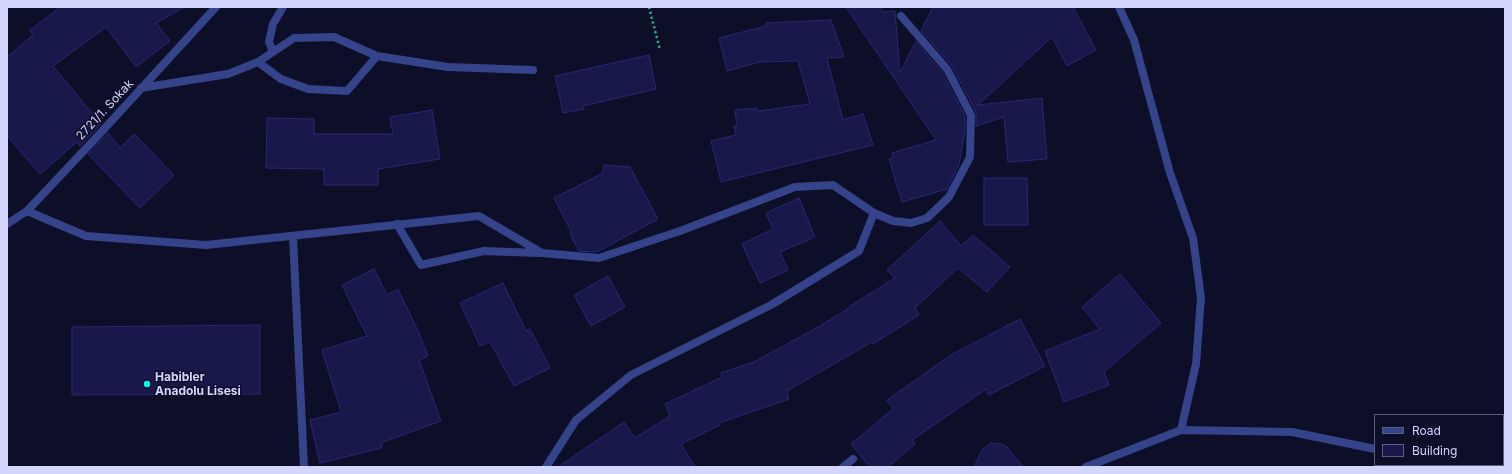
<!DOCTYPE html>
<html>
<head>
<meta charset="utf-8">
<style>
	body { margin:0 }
	#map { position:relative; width:1512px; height:474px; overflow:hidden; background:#0d0e27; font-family:Inter,sans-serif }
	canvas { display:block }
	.frame { position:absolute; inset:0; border:8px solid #d3d7ff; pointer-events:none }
	.legend { position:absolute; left:1374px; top:414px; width:130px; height:52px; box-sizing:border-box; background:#0d0e27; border:1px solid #5c5e7d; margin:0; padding:5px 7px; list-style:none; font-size:12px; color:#d3d7ff }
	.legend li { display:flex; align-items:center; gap:8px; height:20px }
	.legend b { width:20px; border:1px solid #5c5e7d }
</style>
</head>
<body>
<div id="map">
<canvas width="1512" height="474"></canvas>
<div class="frame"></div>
<ul class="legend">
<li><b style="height:5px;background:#34438a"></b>Road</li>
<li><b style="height:11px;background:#18184a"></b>Building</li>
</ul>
</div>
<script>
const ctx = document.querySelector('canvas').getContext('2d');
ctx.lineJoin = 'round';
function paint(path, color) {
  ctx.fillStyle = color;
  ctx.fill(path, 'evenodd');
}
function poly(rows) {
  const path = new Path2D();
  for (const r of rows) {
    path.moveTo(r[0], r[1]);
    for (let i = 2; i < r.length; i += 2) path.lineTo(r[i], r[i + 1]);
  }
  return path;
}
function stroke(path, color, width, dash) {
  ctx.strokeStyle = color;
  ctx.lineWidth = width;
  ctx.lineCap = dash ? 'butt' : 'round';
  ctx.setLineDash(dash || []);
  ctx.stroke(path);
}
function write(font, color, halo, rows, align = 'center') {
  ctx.font = font + ' Inter,sans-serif';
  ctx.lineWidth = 3;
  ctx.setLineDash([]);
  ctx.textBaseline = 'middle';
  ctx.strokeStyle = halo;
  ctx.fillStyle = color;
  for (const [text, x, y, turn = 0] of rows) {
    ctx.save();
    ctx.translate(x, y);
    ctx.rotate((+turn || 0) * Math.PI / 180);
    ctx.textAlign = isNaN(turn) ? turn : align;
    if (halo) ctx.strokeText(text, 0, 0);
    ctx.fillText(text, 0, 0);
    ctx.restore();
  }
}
const building = poly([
	[61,7,185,7,156,23,170,41,136,67,106,27,53,66,101,124,80,146,77,142,40,174,7,136,7,57,33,35,30,30,61,7],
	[846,7,882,7,882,12,895,11,900,73,916,41,942,72,965,116,965,130,959,165,947,189,902,202,889,159,893,157,892,153,936,140,846,7],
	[933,7,1073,7,1096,50,1067,66,1052,37,978,105,1042,98,1047,159,1008,162,1004,117,976,126,976,112,952,66,921,31,933,7],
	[831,20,844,57,827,58,843,120,863,114,873,145,721,182,711,141,736,135,734,126,737,126,735,110,757,108,758,111,810,104,798,61,760,62,727,71,719,38,766,26,766,23,831,20],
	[649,55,656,89,583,106,584,109,563,113,555,76,649,55],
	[432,110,440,159,378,169,378,185,324,185,324,169,266,168,267,118,314,119,314,134,393,134,390,117,432,110],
	[108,133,120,148,134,134,174,175,140,208,88,154,108,133],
	[604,165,630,167,658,219,597,252,579,251,570,234,572,233,554,198,603,173,604,165],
	[984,178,1027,178,1028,225,984,225,984,178],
	[799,198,815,237,780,252,788,270,760,283,742,244,773,229,766,213,799,198],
	[940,221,961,246,973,235,1010,267,987,292,958,268,915,308,919,315,873,344,872,342,787,391,789,399,719,423,720,425,681,444,695,467,558,467,624,422,635,438,670,416,665,404,722,377,721,373,754,362,820,326,851,307,850,306,895,278,887,270,940,221],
	[374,269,387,295,398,289,419,333,428,356,419,360,441,421,381,443,382,448,320,463,310,420,341,412,322,350,367,336,342,285,374,269],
	[1120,274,1161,323,1104,372,1109,385,1064,402,1045,351,1100,329,1082,307,1120,274],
	[608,276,625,307,591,326,574,295,608,276],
	[503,283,526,331,530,329,550,368,514,386,490,342,480,346,460,303,503,283],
	[1020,319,1045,366,989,395,986,389,912,440,915,444,888,467,870,467,851,444,893,409,887,400,951,355,1020,319],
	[260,325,260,394,72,395,72,327,260,325],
	[991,443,1002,444,1007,447,1023,467,974,467,982,450,991,443]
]);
paint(building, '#18184a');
stroke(building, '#282878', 1);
stroke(poly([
	[649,7,660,50]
]), '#25c298', 2.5, [2, 3]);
stroke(poly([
	[1119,7,1134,40,1170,173,1193,238,1201,298,1196,364,1181,430],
	[273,52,269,42,273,24,283,7],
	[258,62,281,79,308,89,347,91,377,56],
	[141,88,228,74,258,62,294,38,334,37,377,56,448,67,533,70],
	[27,211,86,236,206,245,479,216,542,253,599,258,680,231,795,187,833,185,874,213,859,251,771,305,631,375,576,420,546,467],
	[874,213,893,221,911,223,927,218,949,197,970,157,971,115,947,69,901,16],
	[7,224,27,211,94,140,216,7],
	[397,224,421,265,484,251,539,253],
	[293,236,304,467],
	[843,467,853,459]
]), '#34438a', 8);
stroke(poly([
	[1450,465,1459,467],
	[1086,467,1181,430,1292,432,1375,449]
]), '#34438a', 8);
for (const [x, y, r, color] of [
	[147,384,4,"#00fee3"]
]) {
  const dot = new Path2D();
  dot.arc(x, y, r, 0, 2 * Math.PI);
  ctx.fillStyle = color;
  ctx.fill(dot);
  stroke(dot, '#0d0e27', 1.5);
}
write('12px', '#d3d7ff', '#0d0e27', [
	["2721/1. Sokak",105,110,-47]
]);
write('bold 12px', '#d3d7ff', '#0d0e27', [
	["Habibler",155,377],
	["Anadolu Lisesi",155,391]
], 'left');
</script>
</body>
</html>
